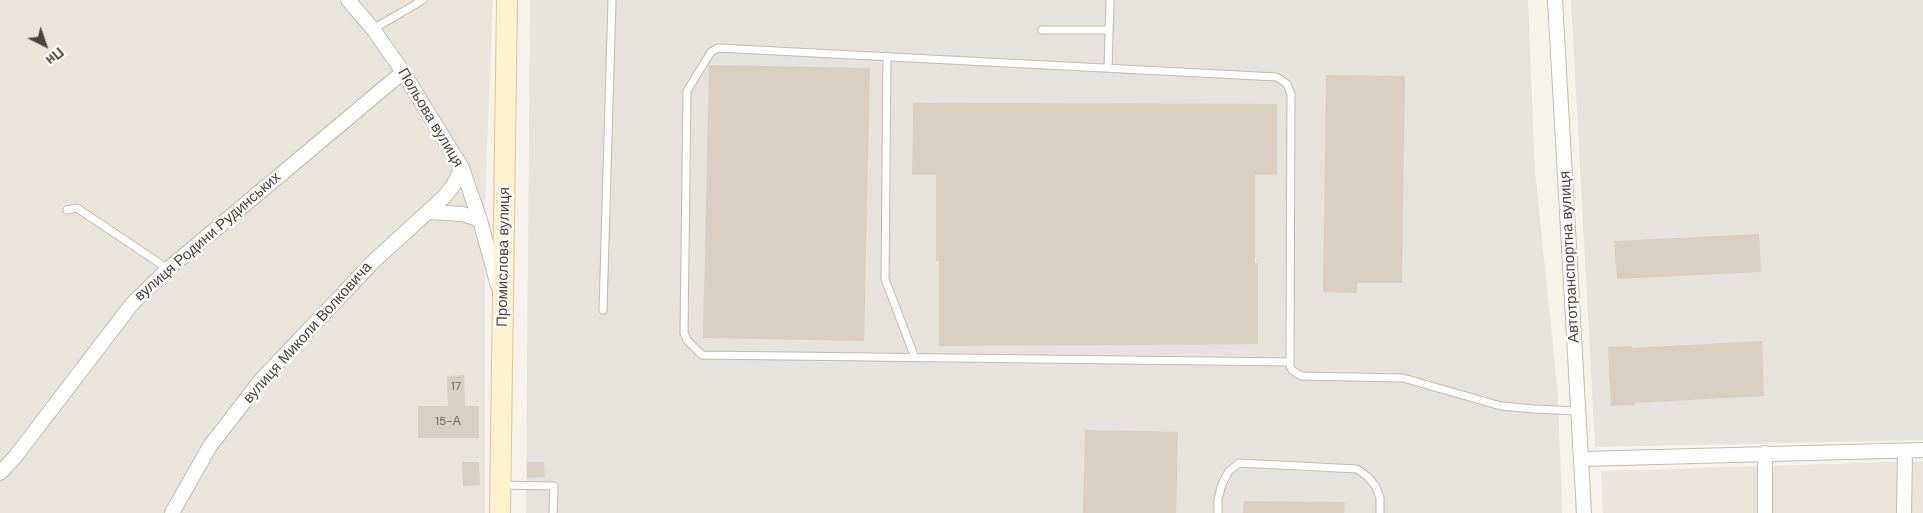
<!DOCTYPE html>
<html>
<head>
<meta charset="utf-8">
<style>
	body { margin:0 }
	#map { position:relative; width:1923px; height:513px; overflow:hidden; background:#f6f3ec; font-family:"DM Sans",sans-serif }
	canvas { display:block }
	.north { position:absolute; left:20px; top:20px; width:50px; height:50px; -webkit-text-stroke:4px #fff; paint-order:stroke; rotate:139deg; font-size:14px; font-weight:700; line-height:20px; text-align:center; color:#4b4439 }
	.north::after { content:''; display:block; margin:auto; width:18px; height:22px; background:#4b4439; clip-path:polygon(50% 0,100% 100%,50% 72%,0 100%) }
</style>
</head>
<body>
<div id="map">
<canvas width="1923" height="513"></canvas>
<div class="north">Пн</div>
</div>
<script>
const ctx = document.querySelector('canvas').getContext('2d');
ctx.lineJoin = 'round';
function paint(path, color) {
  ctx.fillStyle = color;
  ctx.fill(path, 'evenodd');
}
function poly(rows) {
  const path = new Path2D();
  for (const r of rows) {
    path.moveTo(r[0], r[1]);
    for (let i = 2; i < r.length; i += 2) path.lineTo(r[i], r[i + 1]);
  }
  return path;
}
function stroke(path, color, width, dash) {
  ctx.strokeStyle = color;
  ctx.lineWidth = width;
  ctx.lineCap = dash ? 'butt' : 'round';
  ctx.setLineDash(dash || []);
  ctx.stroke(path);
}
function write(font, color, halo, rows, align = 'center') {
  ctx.font = font + ' "DM Sans",sans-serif';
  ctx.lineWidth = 5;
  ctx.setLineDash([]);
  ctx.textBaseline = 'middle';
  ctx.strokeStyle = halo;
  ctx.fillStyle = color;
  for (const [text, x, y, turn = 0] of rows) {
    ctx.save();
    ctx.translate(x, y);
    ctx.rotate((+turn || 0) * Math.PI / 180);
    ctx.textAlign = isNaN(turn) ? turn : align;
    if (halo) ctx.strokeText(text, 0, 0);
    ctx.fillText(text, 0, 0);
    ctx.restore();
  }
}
paint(poly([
	[0,0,493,0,485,203,485,513,0,513],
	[1923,461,1923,513,1603,513,1601,471]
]), '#eae5da');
paint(poly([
	[530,0,1528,0,1535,171,1558,395,1562,513,526,513],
	[1571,0,1923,0,1923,440,1595,447]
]), '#e6e2dd');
paint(poly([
	[709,65,870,68,864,341,703,338],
	[1326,75,1405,76,1402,283,1357,283,1357,293,1323,292],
	[913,103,1277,104,1277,175,1255,175,1255,263,1258,263,1258,344,939,346,939,261,936,261,936,175,912,175],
	[1759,234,1761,272,1617,279,1614,241],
	[1762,341,1764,396,1635,403,1635,405,1611,406,1608,347,1632,346,1632,348],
	[464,375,465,406,479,406,479,438,418,438,418,406,448,406,447,376],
	[1085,430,1178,432,1176,513,1083,513],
	[462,462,479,462,480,485,463,486],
	[527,462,544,462,545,477,527,478],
	[1244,501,1345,502,1344,513,1243,513]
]), '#d8cfc1');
const lane = poly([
	[373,29,423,0],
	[1042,30,1109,30],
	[887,56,885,279,915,358],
	[1108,67,1110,0],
	[67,210,77,208,168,269],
	[603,310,612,0],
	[1290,362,702,355,687,340,684,333,687,91,711,52,718,48,1277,77,1287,84,1291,94,1290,366,1292,370,1301,376,1403,378,1501,406,1534,409,1578,411],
	[501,485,554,486,553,513],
	[1218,513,1218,499,1222,484,1229,471,1239,463,1357,469,1368,477,1376,487,1380,498,1380,513]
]);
const street = poly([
	[348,0,373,29,403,72,462,168,480,220,498,286],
	[1555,0,1584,513],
	[430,212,463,214,480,220],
	[1765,453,1765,513],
	[1581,459,1923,450],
	[0,473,15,457,132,304,168,269,403,72],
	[172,513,210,446,261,380,375,260,443,198,453,186,462,168],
	[1904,513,1905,451]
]);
const secondary = poly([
	[500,513,507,0]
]);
stroke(lane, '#c2bbae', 9);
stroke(street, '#c2bbae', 16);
stroke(secondary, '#d6c79b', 22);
stroke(lane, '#fff', 7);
stroke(street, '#fff', 14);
stroke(secondary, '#fff3cd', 20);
write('12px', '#6e675b', null, [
	["17",456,387],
	["15-А",448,422]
]);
write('15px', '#4b4439', '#fff', [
	["Польова вулиця",430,118,59],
	["вулиця Родини Рудинських",208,237,-41],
	["Промислова вулиця",504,257,-89],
	["Автотранспортна вулиця",1570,257,-93],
	["вулиця Миколи Волковича",308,333,-48]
]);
</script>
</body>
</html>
